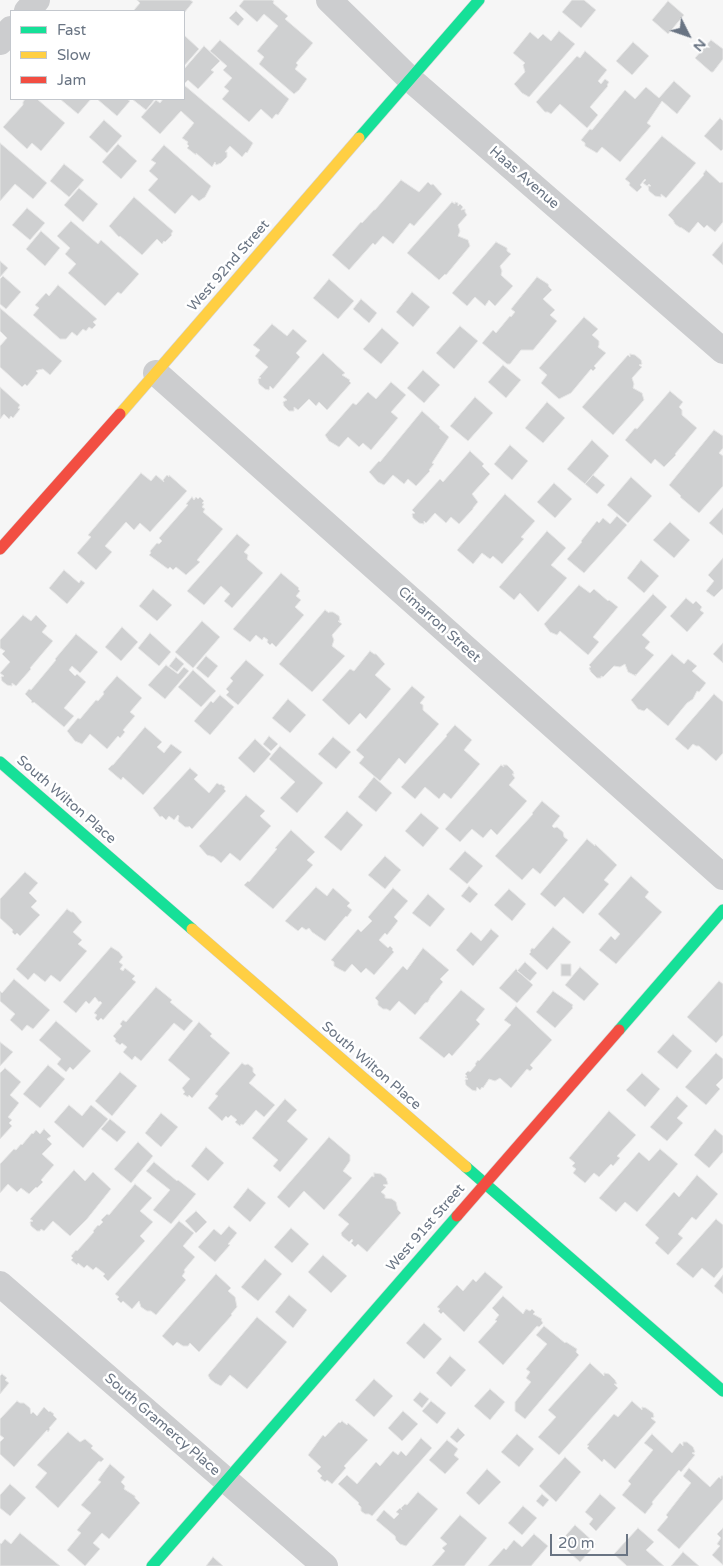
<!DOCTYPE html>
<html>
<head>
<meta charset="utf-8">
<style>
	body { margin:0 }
	#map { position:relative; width:723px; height:1566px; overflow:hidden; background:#f6f6f6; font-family:"Varela Round",sans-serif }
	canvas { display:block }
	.legend { position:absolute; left:10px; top:10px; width:175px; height:90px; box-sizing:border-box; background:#fff; border:1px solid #c3c7cd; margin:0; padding:6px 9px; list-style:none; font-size:15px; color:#697483 }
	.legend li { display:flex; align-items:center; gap:10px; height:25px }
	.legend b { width:25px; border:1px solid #c3c7cd }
	.north { position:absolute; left:663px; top:10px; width:50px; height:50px; -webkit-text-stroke:4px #fff; paint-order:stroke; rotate:131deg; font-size:14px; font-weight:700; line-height:20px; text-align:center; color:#697483 }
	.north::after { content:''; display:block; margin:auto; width:18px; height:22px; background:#697483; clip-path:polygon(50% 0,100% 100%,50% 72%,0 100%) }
	.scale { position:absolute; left:550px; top:1534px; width:78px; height:22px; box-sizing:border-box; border:2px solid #697483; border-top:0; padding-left:6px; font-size:15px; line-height:18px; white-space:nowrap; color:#697483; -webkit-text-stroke:4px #fff; paint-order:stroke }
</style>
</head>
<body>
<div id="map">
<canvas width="723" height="1566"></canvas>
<ul class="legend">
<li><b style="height:6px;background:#16e098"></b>Fast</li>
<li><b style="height:6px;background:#ffcf43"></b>Slow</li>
<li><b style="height:6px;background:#f24e42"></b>Jam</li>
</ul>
<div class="north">N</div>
<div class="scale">20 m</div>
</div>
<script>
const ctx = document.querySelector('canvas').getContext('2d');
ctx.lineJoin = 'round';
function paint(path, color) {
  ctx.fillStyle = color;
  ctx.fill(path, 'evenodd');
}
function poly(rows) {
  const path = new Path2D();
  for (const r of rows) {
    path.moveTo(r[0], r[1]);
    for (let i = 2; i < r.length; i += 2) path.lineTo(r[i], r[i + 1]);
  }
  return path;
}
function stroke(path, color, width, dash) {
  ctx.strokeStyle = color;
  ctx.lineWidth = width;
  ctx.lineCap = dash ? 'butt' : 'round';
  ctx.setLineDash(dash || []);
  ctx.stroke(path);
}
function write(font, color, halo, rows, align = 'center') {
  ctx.font = font + ' "Varela Round",sans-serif';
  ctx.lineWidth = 5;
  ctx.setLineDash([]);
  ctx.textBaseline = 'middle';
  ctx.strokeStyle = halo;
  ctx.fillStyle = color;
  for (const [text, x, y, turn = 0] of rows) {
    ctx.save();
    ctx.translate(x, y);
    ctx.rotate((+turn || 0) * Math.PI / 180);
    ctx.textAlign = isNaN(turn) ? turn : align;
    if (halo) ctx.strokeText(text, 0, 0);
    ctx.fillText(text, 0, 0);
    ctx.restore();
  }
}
const building = poly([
	[137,0,190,0,193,2,184,13,184,11,135,11,134,10,140,3,137,0],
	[244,0,272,0,274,1,273,3,288,16,285,19,313,43,296,63,298,65,295,69,307,79,299,90,294,94,259,64,264,57,257,51,278,26,264,14,257,22,239,6,244,0],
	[572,0,584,0,596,10,581,28,562,12,572,0],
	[668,1,684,15,668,34,652,20,668,1],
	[236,11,244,19,238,26,229,18,236,11],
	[559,31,575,44,529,97,522,93,514,84,525,72,523,65,525,63,513,53,530,32,538,39,543,34,551,41,559,31],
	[184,35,199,49,184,66,184,35],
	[220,40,289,99,278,115,276,114,272,119,261,109,249,122,222,99,229,91,224,87,232,78,223,70,227,66,210,51,220,40],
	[711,40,723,49,723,59,713,72,711,72,695,58,711,40],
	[633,42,649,56,632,75,616,61,633,42],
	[204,46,220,61,211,70,214,72,198,89,188,80,185,83,184,81,184,69,204,46],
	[585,51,607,70,598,81,601,84,605,79,609,82,607,85,608,86,590,107,598,115,587,128,560,104,551,114,548,112,545,112,536,102,577,56,580,58,585,51],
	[674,81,691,96,677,114,662,101,647,123,651,126,620,162,602,147,597,153,585,146,585,143,581,140,590,129,592,130,625,90,635,99,646,87,659,98,674,81],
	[184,85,253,143,247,153,246,152,242,157,230,146,225,152,227,152,227,157,221,163,216,165,215,162,212,167,196,153,196,155,187,148,189,146,187,144,188,142,182,138,194,123,181,111,160,134,141,117,156,100,160,103,163,99,184,99,184,85],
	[25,99,37,99,65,123,41,151,32,143,27,149,3,127,23,105,23,102,25,99],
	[60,99,91,99,78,114,60,99],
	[97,99,127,99,130,101,117,116,97,99],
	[132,99,155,99,146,110,132,99],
	[720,118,723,121,723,149,721,151,704,136,720,118],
	[104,120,122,136,107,153,89,137,104,120],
	[662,136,696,163,666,198,661,194,661,197,655,196,649,191,648,186,651,186,649,184,647,186,643,183,646,180,645,179,640,185,642,187,637,192,629,185,630,183,625,179,662,136],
	[0,143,47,183,33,199,15,184,0,201,0,143],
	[118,144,137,161,121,179,102,162,118,144],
	[164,145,211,186,205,197,199,201,192,195,175,214,148,190,158,179,149,171,156,163,151,160,164,145],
	[64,164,84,180,69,197,50,181,64,164],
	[706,170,720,183,722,182,723,183,723,222,715,232,707,225,704,228,698,222,689,233,682,228,679,227,675,224,673,220,668,215,704,175,703,174,706,170],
	[401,180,419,192,428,182,431,185,433,184,442,194,414,226,410,223,393,244,383,236,375,245,373,243,349,270,332,255,361,222,362,223,374,210,375,210,401,180],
	[79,188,98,204,83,222,64,205,79,188],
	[134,197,173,231,171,234,172,235,165,242,164,241,162,244,157,239,142,255,120,236,119,237,109,226,134,197],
	[452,202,455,204,455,202,458,203,458,206,460,204,463,207,461,210,465,209,465,212,467,215,458,225,460,231,458,236,468,240,470,246,446,275,445,274,439,280,407,253,452,202],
	[27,208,45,223,30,240,12,225,27,208],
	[71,221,98,244,101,240,139,274,121,294,118,292,105,306,68,273,76,264,65,254,70,248,57,236,71,221],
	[41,231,60,248,45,266,26,249,41,231],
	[496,242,507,248,507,251,511,254,500,266,502,271,501,275,513,286,495,306,489,300,485,306,475,297,467,306,452,293,496,242],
	[723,242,723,265,712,255,723,242],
	[0,261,8,268,0,277,0,261],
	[3,276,21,292,6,309,0,304,0,279,3,276],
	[537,277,548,284,549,287,552,290,543,299,555,310,550,315,557,321,533,350,521,350,510,364,507,364,482,343,493,330,496,333,510,316,511,317,515,312,511,309,537,277],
	[329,279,354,301,338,319,313,298,329,279],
	[58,285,97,319,93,322,96,325,92,329,89,327,86,331,83,329,77,336,72,332,66,339,60,339,33,315,39,308,35,305,46,293,49,296,58,285],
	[412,292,430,307,413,327,396,312,412,292],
	[361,299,377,313,369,323,353,309,361,299],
	[0,308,62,361,50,375,43,369,38,370,36,371,38,373,27,386,25,384,22,387,0,367,0,346,7,338,0,331,0,308],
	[584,317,598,329,592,335,599,341,599,345,598,347,606,353,594,366,596,368,593,371,591,369,571,393,559,399,541,383,547,375,539,368,584,317],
	[272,324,287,336,293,329,307,341,296,353,300,357,273,389,270,386,269,390,265,389,259,384,258,379,261,378,259,377,268,367,255,356,260,350,253,345,272,324],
	[460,326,478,341,454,369,436,353,460,326],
	[382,328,399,343,381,364,363,349,382,328],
	[323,353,345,373,342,375,350,380,349,381,351,383,327,410,319,402,316,406,309,399,298,410,294,407,294,411,289,411,284,406,283,402,287,400,283,397,323,353],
	[630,354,635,355,641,360,642,364,639,365,642,367,632,378,634,384,633,388,642,393,644,400,613,435,582,407,628,355,630,357,630,354],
	[503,365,521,380,506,398,488,382,503,365],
	[423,370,440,385,424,403,407,388,423,370],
	[391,382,406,395,391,412,398,418,371,450,363,443,359,447,348,437,339,447,329,441,325,435,353,403,356,405,368,392,376,399,391,382],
	[0,387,20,405,18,408,20,409,13,418,11,416,9,419,4,414,0,419,0,387],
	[670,391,683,402,679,407,682,410,682,415,697,428,675,454,676,455,664,467,655,459,651,464,625,440,635,428,637,429,670,391],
	[475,397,493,413,468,441,450,426,475,397],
	[547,402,565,418,543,443,525,428,547,402],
	[422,411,440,427,439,428,449,437,432,463,434,464,429,470,430,471,416,486,408,479,404,484,393,475,384,485,378,482,369,472,379,461,380,462,422,411],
	[714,430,723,436,723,448,719,453,723,456,723,486,699,513,680,497,681,496,669,485,714,430],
	[592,440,609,456,585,484,567,469,592,440],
	[510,445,528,461,512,480,494,464,510,445],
	[470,451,484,464,482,466,490,474,472,494,478,502,473,508,473,509,459,524,451,517,446,523,435,513,426,523,424,521,424,524,419,523,413,518,412,514,415,513,412,510,440,479,443,482,470,451],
	[141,473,151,481,156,475,164,482,163,480,167,475,169,477,169,475,187,491,150,532,140,523,134,530,126,522,105,546,112,552,96,570,77,553,91,537,88,535,141,473],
	[593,475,605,485,597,494,585,484,593,475],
	[631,477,652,496,628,523,607,505,631,477],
	[554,483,572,499,555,518,537,502,554,483],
	[505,494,535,521,521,537,524,539,502,564,493,556,490,559,482,553,473,564,457,550,505,494],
	[192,497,194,500,196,497,198,499,200,497,204,501,202,503,204,504,202,507,205,509,203,512,223,529,197,560,200,562,186,575,176,567,173,570,170,567,168,569,149,555,151,553,150,551,157,543,159,544,162,541,159,538,188,505,186,504,192,497],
	[723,508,723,535,709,523,723,508],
	[617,516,627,525,584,573,567,559,582,542,581,541,597,521,599,523,603,518,610,524,617,516],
	[670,522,690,540,674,558,653,540,670,522],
	[547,531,566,548,551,565,567,578,538,612,520,593,514,600,499,587,547,531],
	[237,534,250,545,244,552,248,555,247,559,263,573,232,608,224,601,230,594,221,586,204,605,187,591,237,534],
	[723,558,723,589,722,589,714,597,706,591,714,581,708,575,723,558],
	[641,560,659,576,644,593,627,578,641,560],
	[64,570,79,583,81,580,85,583,67,604,49,588,64,570],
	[281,573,299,588,298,589,300,591,296,596,301,600,295,607,304,615,276,647,272,643,270,645,267,642,268,640,264,637,262,640,256,635,250,642,233,629,281,573],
	[579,585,590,593,594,589,608,601,609,600,618,607,593,637,599,642,588,655,560,631,557,635,550,632,544,624,579,585],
	[153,589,172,605,157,621,139,606,153,589],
	[653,594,667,607,642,635,650,642,645,648,654,655,636,675,635,674,636,676,628,672,625,664,620,667,614,666,603,677,601,676,601,678,597,678,591,672,589,668,591,667,589,665,653,594],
	[686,598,693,604,696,601,702,607,700,610,704,613,687,632,670,616,686,598],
	[325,610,329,613,329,612,333,612,339,616,340,621,338,621,342,624,332,635,334,640,332,646,345,656,312,692,279,664,325,610],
	[23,615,31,621,36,615,47,626,42,632,53,641,30,668,31,669,16,686,12,683,12,686,7,685,2,681,1,677,4,676,0,673,10,662,2,654,5,651,0,648,0,640,23,615],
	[202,621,220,637,193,668,175,652,202,621],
	[122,627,138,642,121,661,105,647,122,627],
	[150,633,171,652,159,666,138,648,150,633],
	[76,634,98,652,80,673,72,666,69,670,75,676,77,674,86,682,64,708,74,716,64,727,34,702,33,703,31,702,32,701,25,694,29,689,31,690,56,660,55,659,76,634],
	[723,643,723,663,713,654,723,643],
	[370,651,374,654,376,654,385,664,375,675,391,689,366,719,360,713,349,725,322,700,350,669,354,671,370,651],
	[672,654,684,664,688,659,697,666,692,671,706,683,699,692,697,691,693,699,687,703,668,726,647,708,644,711,638,709,631,700,672,654],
	[206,656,218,666,208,678,196,668,206,656],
	[176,657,184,664,177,672,169,666,176,657],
	[246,660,264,675,238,705,226,695,229,692,226,689,233,681,230,678,246,660],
	[166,665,178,674,184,667,189,671,165,699,148,685,166,665],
	[193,670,216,691,201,707,178,687,193,670],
	[117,676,142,698,130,712,135,716,123,730,125,732,120,738,118,736,107,749,90,734,82,744,75,741,67,731,78,718,80,719,96,700,98,701,104,694,103,692,117,676],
	[412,686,425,697,420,703,423,705,423,710,439,724,405,764,399,758,380,781,359,763,364,757,356,750,412,686],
	[714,694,723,702,723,753,716,761,699,746,696,746,693,744,688,750,675,739,714,694],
	[220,695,234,707,210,735,194,721,211,701,213,703,220,695],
	[288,699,306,715,290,733,272,718,288,699],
	[455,725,472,740,464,750,480,764,451,799,444,793,439,799,425,787,415,799,401,787,447,736,446,735,455,725],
	[145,727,162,742,157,747,164,753,171,744,182,752,143,795,123,777,121,780,108,769,112,765,113,765,145,727],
	[269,736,278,744,271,751,263,744,269,736],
	[333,737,351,752,336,769,318,754,333,737],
	[255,739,271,754,254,773,238,758,255,739],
	[280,746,323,783,297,813,280,798,295,782,269,759,280,746],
	[501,765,504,767,503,765,507,765,513,771,514,774,512,774,515,778,509,785,527,801,497,835,491,829,483,838,472,829,460,842,445,829,501,765],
	[190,768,198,775,194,779,209,793,217,783,220,785,221,784,225,787,224,789,226,791,192,829,189,826,189,827,185,827,178,821,179,816,178,815,174,820,169,816,166,820,162,816,160,817,153,808,190,768],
	[374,777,392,793,376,812,358,797,374,777],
	[246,795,265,811,260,816,271,826,240,861,230,853,221,863,214,857,207,855,199,846,246,795],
	[542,801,560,816,552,826,554,828,557,827,563,832,564,837,568,840,540,874,533,868,522,880,495,856,533,814,532,813,542,801],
	[347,811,363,825,341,851,324,837,347,811],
	[421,813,439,828,423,847,405,831,421,813],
	[291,830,315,852,307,860,313,865,273,909,244,885,248,881,249,882,277,849,275,848,291,830],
	[587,839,595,846,595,844,617,865,604,880,609,884,583,914,564,897,555,907,540,894,587,839],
	[465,851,483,866,467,884,449,869,465,851],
	[385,856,401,870,385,889,368,875,385,856],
	[25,872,38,883,29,893,37,901,31,907,40,915,20,936,17,933,15,935,12,932,13,930,0,918,0,899,25,872],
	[631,876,649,892,645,897,662,912,616,964,599,950,611,936,615,940,620,934,598,914,631,876],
	[469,886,478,894,470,903,461,896,469,886],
	[316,887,327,896,333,888,350,903,347,906,352,910,347,917,346,916,325,941,312,932,309,928,306,930,302,927,298,931,285,921,316,887],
	[393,888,408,901,394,917,398,921,387,935,385,933,379,940,388,948,390,946,393,949,392,950,394,952,374,975,366,968,361,973,352,964,345,972,339,969,334,966,334,962,331,960,358,929,361,932,372,921,368,917,393,888],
	[509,889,526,904,512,921,494,905,509,889],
	[428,894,445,909,430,927,412,913,428,894],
	[67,909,71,912,73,912,82,922,73,932,82,940,78,944,87,951,60,982,51,975,45,982,34,973,28,980,16,969,67,909],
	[553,927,571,942,547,970,529,954,531,952,530,951,532,948,534,949,553,927],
	[491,929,499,936,473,966,456,950,471,932,481,941,491,929],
	[111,947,119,952,123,957,119,962,123,965,120,969,123,971,125,968,135,976,132,979,136,982,103,1020,101,1018,98,1021,95,1018,97,1015,94,1013,102,1003,100,1001,99,1002,95,997,89,1004,86,1001,76,1013,63,1002,111,947],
	[423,948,449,970,440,979,443,982,431,996,428,1002,425,1003,415,1015,399,1001,390,1011,387,1009,383,1009,378,1005,378,1001,375,998,403,966,407,970,423,948],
	[525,962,537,973,530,981,517,971,525,962],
	[561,964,571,964,571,976,561,976,561,964],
	[580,967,599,984,584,1001,565,985,580,967],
	[516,969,533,985,517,1003,499,988,516,969],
	[14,979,50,1010,33,1029,27,1025,22,1031,10,1020,15,1014,0,1001,0,991,2,993,14,979],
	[719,981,723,984,723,1035,716,1043,687,1017,719,981],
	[156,987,172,1000,170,1002,193,1021,184,1031,174,1023,141,1061,135,1056,132,1060,123,1052,127,1047,122,1043,120,1045,115,1041,116,1039,113,1036,122,1026,120,1024,123,1020,126,1022,156,987],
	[461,990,485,1009,476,1020,480,1024,452,1056,449,1053,444,1058,419,1038,461,990],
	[553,991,573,1005,572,1007,573,1008,555,1028,536,1012,553,991],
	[516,1006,552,1040,530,1065,533,1068,530,1071,527,1069,511,1088,500,1078,495,1081,489,1079,483,1088,482,1087,480,1090,477,1087,476,1091,472,1090,466,1085,465,1080,468,1079,465,1077,467,1076,465,1074,468,1071,470,1072,476,1065,475,1064,478,1060,479,1061,511,1025,504,1020,516,1006],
	[56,1021,91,1051,73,1070,70,1067,66,1072,57,1064,61,1059,39,1040,56,1021],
	[199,1022,212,1034,210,1036,230,1053,192,1098,189,1095,188,1097,183,1094,185,1092,182,1088,190,1079,168,1060,199,1022],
	[673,1034,692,1051,677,1069,657,1052,673,1034],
	[0,1042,13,1052,0,1066,0,1042],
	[716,1053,723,1059,723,1078,716,1085,720,1089,706,1105,685,1087,716,1053],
	[242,1063,245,1065,248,1064,253,1068,253,1072,256,1075,249,1083,275,1105,264,1117,256,1110,243,1125,241,1124,240,1126,235,1122,237,1120,231,1115,228,1118,226,1116,222,1121,208,1108,218,1096,215,1094,242,1063],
	[48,1065,65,1079,40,1108,23,1094,48,1065],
	[5,1068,21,1082,10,1095,19,1103,8,1117,12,1120,9,1123,12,1126,0,1139,0,1073,5,1068],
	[120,1072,137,1086,112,1116,95,1101,120,1072],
	[642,1073,660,1089,645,1107,626,1090,642,1073],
	[677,1096,688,1106,677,1118,683,1123,667,1141,650,1127,677,1096],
	[285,1099,297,1110,287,1121,308,1139,280,1172,273,1166,278,1160,252,1138,285,1099],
	[69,1105,82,1116,91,1105,108,1119,83,1148,54,1122,69,1105],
	[609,1111,636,1135,617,1156,620,1158,613,1166,611,1164,599,1177,594,1173,585,1183,573,1173,576,1169,572,1166,575,1163,569,1158,609,1111],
	[161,1113,178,1127,161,1147,145,1133,161,1113],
	[110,1119,126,1132,117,1142,101,1129,110,1119],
	[44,1129,51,1136,47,1139,52,1144,42,1154,54,1165,41,1180,43,1182,37,1188,36,1187,29,1194,21,1188,17,1192,8,1184,0,1193,0,1164,14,1149,16,1150,21,1144,22,1145,32,1133,33,1134,36,1130,40,1134,44,1129],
	[715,1129,723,1136,723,1152,709,1168,694,1155,715,1129],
	[329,1137,350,1155,350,1161,343,1171,352,1178,324,1210,304,1191,289,1208,277,1197,329,1137],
	[138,1142,153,1156,131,1183,114,1169,138,1142],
	[206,1147,224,1163,208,1181,191,1166,206,1147],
	[660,1149,678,1164,637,1212,625,1202,616,1212,599,1198,639,1152,649,1161,660,1149],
	[154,1162,177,1181,178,1180,196,1194,171,1224,153,1210,170,1190,146,1171,154,1162],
	[74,1170,85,1181,93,1172,111,1189,87,1219,70,1236,53,1221,44,1231,41,1229,40,1231,37,1231,31,1226,30,1222,33,1221,30,1219,74,1170],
	[374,1173,381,1174,386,1178,388,1184,383,1185,386,1187,381,1192,385,1195,385,1198,392,1199,396,1202,398,1210,401,1213,367,1252,358,1244,355,1247,351,1243,353,1241,352,1239,349,1242,342,1236,341,1233,349,1224,338,1215,372,1176,374,1177,374,1173],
	[697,1175,718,1194,696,1220,692,1217,678,1234,683,1238,668,1255,655,1243,659,1238,645,1225,674,1192,679,1197,697,1175],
	[135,1184,152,1198,140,1211,153,1222,140,1236,145,1241,108,1281,103,1276,105,1274,96,1267,93,1270,87,1265,84,1268,78,1263,77,1265,71,1260,73,1258,71,1256,76,1250,77,1251,94,1232,93,1231,98,1225,99,1226,103,1222,101,1220,107,1214,109,1215,135,1184],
	[248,1188,266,1203,250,1222,233,1207,248,1188],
	[196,1211,207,1222,196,1233,185,1221,196,1211],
	[716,1219,723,1225,723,1267,714,1278,702,1268,693,1278,676,1264,716,1219],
	[179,1221,194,1233,183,1246,195,1257,184,1270,185,1272,182,1276,186,1280,156,1315,151,1311,147,1311,141,1307,139,1301,132,1309,123,1301,121,1303,117,1299,119,1297,115,1294,179,1221],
	[229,1226,237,1233,228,1244,230,1245,215,1262,198,1247,214,1229,221,1235,229,1226],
	[291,1228,309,1244,292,1263,274,1247,291,1228],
	[323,1255,347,1276,331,1293,308,1272,323,1255],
	[265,1259,282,1274,258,1301,241,1287,265,1259],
	[485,1272,503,1287,464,1332,443,1312,441,1314,438,1311,440,1309,437,1307,457,1285,463,1291,473,1279,476,1282,485,1272],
	[216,1274,231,1288,228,1291,235,1297,237,1307,231,1314,232,1315,199,1352,190,1343,188,1346,183,1346,177,1342,173,1346,162,1336,216,1274],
	[723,1275,723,1294,714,1286,723,1275],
	[289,1295,307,1310,293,1328,275,1312,289,1295],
	[503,1296,523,1314,526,1309,530,1311,532,1309,535,1312,533,1314,542,1319,541,1320,543,1323,539,1327,537,1326,503,1365,478,1342,497,1321,495,1320,499,1315,492,1308,503,1296],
	[257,1317,287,1342,247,1389,230,1375,221,1386,215,1383,210,1379,208,1375,257,1317],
	[424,1323,442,1339,424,1359,406,1343,424,1323],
	[544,1326,565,1343,566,1342,577,1349,576,1352,579,1355,525,1419,515,1411,515,1402,531,1382,526,1378,530,1372,526,1369,547,1344,536,1335,544,1326],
	[450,1356,466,1370,451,1387,436,1373,450,1356],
	[590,1363,604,1376,604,1373,609,1374,615,1380,617,1384,614,1384,618,1388,559,1455,538,1437,556,1417,548,1410,590,1363],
	[2,1374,7,1378,5,1380,9,1383,0,1394,0,1376,2,1374],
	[374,1379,393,1396,374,1417,355,1400,374,1379],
	[490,1389,505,1402,490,1420,474,1406,490,1389],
	[420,1392,429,1399,422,1408,413,1400,420,1392],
	[17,1401,20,1403,24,1403,30,1408,31,1414,33,1412,37,1416,44,1407,49,1412,50,1411,54,1414,53,1415,57,1419,49,1428,50,1429,48,1432,47,1430,14,1467,0,1454,0,1442,4,1438,0,1435,0,1419,17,1401],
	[431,1401,446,1413,437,1424,422,1411,431,1401],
	[632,1401,642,1410,642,1407,646,1408,653,1413,654,1417,651,1418,656,1422,615,1469,604,1459,602,1462,587,1448,589,1446,587,1445,614,1414,618,1417,632,1401],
	[403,1411,418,1424,402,1441,388,1428,403,1411],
	[342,1421,347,1425,348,1423,368,1440,344,1466,346,1468,332,1484,327,1480,325,1482,320,1478,322,1476,317,1471,321,1467,308,1455,323,1435,325,1437,339,1422,340,1423,342,1421],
	[458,1428,465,1435,457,1443,450,1437,458,1428],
	[68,1432,80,1442,85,1439,93,1446,91,1448,104,1459,101,1462,99,1461,58,1508,35,1487,47,1473,37,1465,68,1432],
	[517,1434,534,1449,519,1467,501,1452,517,1434],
	[652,1434,672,1453,680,1443,683,1446,683,1442,687,1442,693,1447,695,1452,692,1453,695,1455,681,1472,679,1470,652,1502,653,1504,645,1514,622,1495,631,1484,628,1481,653,1450,644,1443,652,1434],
	[421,1438,432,1448,372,1516,369,1514,365,1514,361,1511,361,1507,358,1504,359,1503,338,1484,347,1475,357,1484,376,1462,380,1466,393,1451,398,1455,401,1451,406,1456,421,1438],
	[447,1440,458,1449,454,1455,459,1459,445,1474,429,1460,447,1440],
	[565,1457,581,1472,556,1502,539,1486,565,1457],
	[110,1464,125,1477,121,1482,125,1486,124,1489,135,1496,135,1498,140,1503,109,1539,102,1533,93,1543,100,1549,85,1566,67,1550,81,1533,77,1530,91,1513,81,1505,101,1482,98,1480,110,1464],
	[689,1468,710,1487,719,1477,721,1479,721,1476,723,1476,723,1499,679,1549,657,1530,668,1517,666,1515,691,1483,683,1476,689,1468],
	[487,1469,501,1482,479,1505,466,1493,487,1469],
	[10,1484,26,1498,10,1516,0,1508,0,1495,10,1484],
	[418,1492,438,1509,406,1546,400,1544,396,1540,395,1536,376,1520,384,1510,394,1519,399,1514,396,1512,400,1508,402,1510,401,1508,405,1504,407,1505,418,1492],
	[542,1494,549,1500,543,1507,536,1501,542,1494],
	[600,1494,616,1508,596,1531,589,1524,593,1519,585,1512,600,1494],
	[523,1506,537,1518,522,1535,508,1523,523,1506],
	[460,1515,487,1538,464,1566,432,1566,445,1551,442,1548,447,1544,440,1538,460,1515],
	[575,1525,596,1544,580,1562,559,1543,575,1525],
	[638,1528,654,1542,646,1550,664,1566,627,1566,614,1554,638,1528],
	[723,1528,723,1565,712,1555,720,1546,717,1544,721,1538,717,1534,723,1528],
	[20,1533,60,1566,0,1566,0,1543,1,1544,5,1539,11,1544,20,1533],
	[534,1534,548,1546,531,1566,488,1566,504,1548,506,1550,514,1540,522,1547,534,1534],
	[683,1552,699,1566,671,1566,683,1552],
	[213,1557,223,1566,206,1566,213,1557]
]);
paint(building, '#cfd0d1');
stroke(building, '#e6e6e6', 1);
const fast = poly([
	[359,138,479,0],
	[0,762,192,929],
	[619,1030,723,910],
	[466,1167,723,1391],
	[152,1566,457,1216]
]);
const slow = poly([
	[120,414,359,138],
	[192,929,466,1167]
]);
const jam = poly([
	[0,549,120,414],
	[457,1216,619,1030]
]);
stroke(fast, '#d2d3d4', 12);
stroke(slow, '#d2d3d4', 12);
stroke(jam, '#d2d3d4', 12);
stroke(poly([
	[329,0,410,79,723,351],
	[27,11,37,0],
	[0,42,11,29],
	[156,373,723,877],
	[0,1284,325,1566]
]), '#cccdcf', 26);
stroke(fast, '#16e098', 11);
stroke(slow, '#ffcf43', 11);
stroke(jam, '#f24e42', 11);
write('14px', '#697483', '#fff', [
	["Haas Avenue",524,178,41],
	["West 92nd Street",229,266,-49],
	["Cimarron Street",439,625,42],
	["South Wilton Place",66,800,41],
	["South Wilton Place",371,1066,41],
	["West 91st Street",426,1228,-49],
	["South Gramercy Place",162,1425,41]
]);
</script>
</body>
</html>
